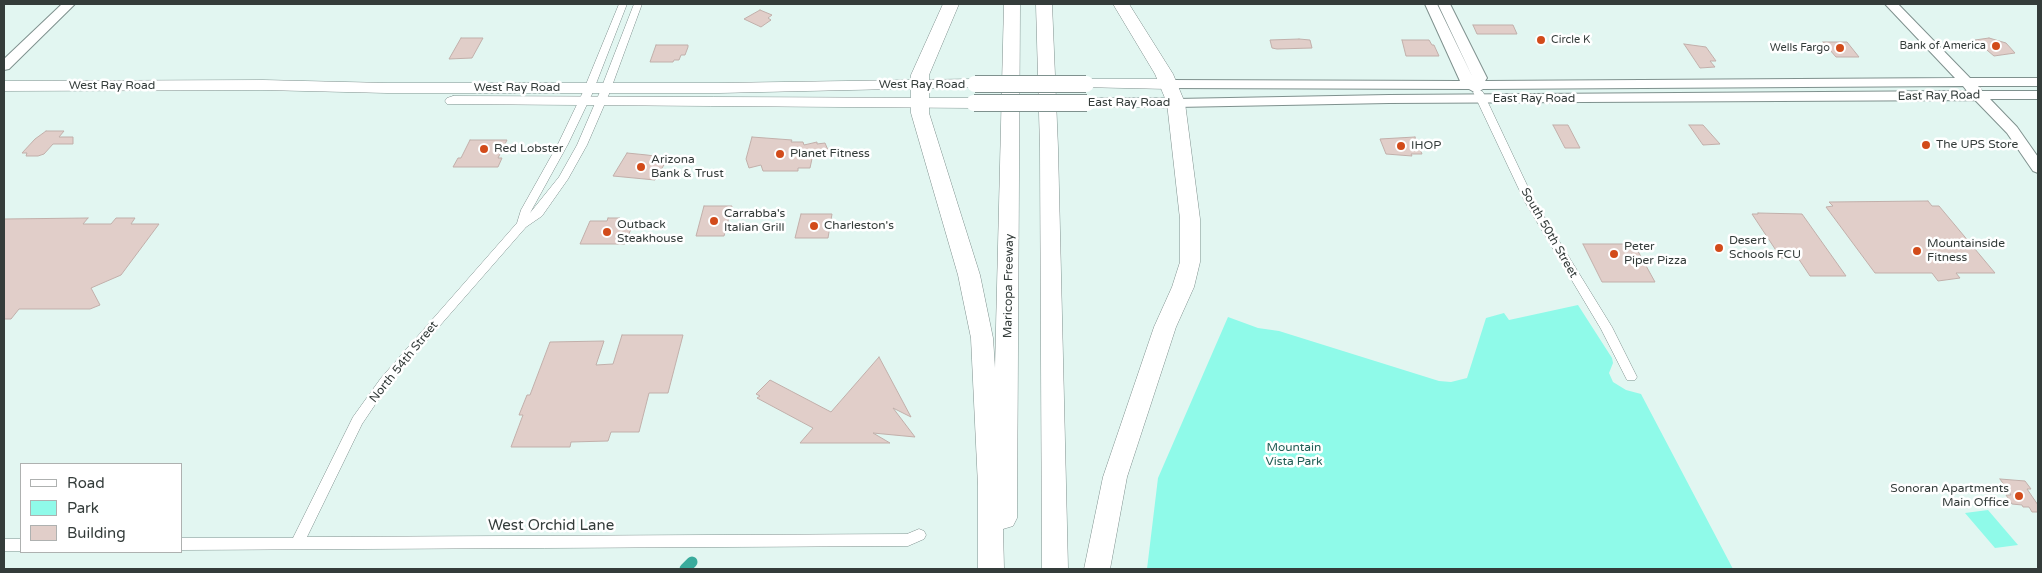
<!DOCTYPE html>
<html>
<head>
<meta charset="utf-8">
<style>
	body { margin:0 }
	#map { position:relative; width:2042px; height:573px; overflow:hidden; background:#e2f6f1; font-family:"Varela Round",sans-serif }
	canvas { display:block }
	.frame { position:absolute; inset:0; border:5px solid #343c3a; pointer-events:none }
	.legend { position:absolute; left:20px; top:463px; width:162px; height:90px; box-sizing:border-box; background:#fff; border:1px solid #aeb1b0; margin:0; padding:6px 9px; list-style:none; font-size:15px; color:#343c3a }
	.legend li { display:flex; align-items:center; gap:10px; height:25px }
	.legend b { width:25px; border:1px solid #aeb1b0 }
</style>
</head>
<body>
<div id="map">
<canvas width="2042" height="573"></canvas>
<div class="frame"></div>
<ul class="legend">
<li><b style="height:6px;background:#fff"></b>Road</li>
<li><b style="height:14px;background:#8ffae9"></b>Park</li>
<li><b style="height:14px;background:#e1cec9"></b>Building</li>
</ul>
</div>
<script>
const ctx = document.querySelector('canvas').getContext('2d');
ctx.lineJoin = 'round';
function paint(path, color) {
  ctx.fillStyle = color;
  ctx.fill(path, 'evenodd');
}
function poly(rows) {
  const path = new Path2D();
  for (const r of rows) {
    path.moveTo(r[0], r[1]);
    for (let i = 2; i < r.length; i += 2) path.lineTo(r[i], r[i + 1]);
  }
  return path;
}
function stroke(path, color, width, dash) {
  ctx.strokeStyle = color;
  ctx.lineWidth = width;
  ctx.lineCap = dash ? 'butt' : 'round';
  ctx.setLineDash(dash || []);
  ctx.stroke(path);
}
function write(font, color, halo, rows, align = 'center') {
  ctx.font = font + ' "Varela Round",sans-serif';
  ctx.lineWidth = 5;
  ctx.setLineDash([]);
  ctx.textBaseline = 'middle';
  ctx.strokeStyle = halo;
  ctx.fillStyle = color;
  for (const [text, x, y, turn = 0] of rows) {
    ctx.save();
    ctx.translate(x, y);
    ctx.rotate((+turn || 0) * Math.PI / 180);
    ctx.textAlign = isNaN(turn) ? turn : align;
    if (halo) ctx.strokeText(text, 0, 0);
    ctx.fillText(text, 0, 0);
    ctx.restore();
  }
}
paint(poly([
	[1578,305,1612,358,1613,363,1609,373,1613,382,1626,390,1641,394,1733,569,1147,569,1158,478,1228,317,1258,328,1279,331,1439,381,1451,382,1467,378,1486,318,1504,313,1509,320],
	[1988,510,2018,545,1995,548,1965,513]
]), '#8ffae9');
stroke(poly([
	[685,569,692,562]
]), '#3aab9c', 11);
const building = poly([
	[760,10,772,15,768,18,771,20,761,27,744,19,760,10],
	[1473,25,1513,25,1517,34,1477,34,1473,25],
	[461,38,483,38,472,58,449,59,461,38],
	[1989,38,2006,43,2015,53,1994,56,1975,40,1989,38],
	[1299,39,1310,40,1312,48,1277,49,1272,48,1270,40,1299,39],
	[1402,40,1429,40,1432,45,1434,45,1439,56,1406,56,1402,40],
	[1823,42,1847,42,1859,57,1836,57,1823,42],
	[1684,44,1706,47,1716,61,1710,61,1715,67,1700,68,1684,44],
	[656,45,688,45,688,47,685,55,681,55,679,60,674,60,673,62,650,62,656,45],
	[1553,125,1568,125,1580,148,1565,148,1553,125],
	[1689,125,1703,125,1720,144,1703,145,1689,125],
	[46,131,64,131,59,137,73,137,73,144,53,144,44,154,38,156,26,156,27,153,22,153,35,139,46,131],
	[752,137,792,140,791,142,803,142,804,145,817,142,817,144,825,143,828,150,813,154,810,168,798,168,798,171,763,171,761,165,749,168,746,159,752,137],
	[1415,137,1422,154,1411,154,1412,156,1386,154,1380,139,1415,137],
	[470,140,507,140,498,158,502,158,498,167,453,167,458,158,461,158,470,140],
	[627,153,647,155,668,158,655,180,613,176,627,153],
	[1928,201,1932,206,1939,206,1995,273,1956,273,1960,278,1938,281,1932,273,1875,273,1826,207,1833,206,1829,202,1928,201],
	[704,206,732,206,724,236,696,236,704,206],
	[1758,213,1802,214,1846,276,1810,276,1798,258,1781,258,1752,214,1758,214,1758,213],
	[801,214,832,214,828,238,795,238,801,214],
	[88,218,83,224,111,224,116,218,135,218,131,224,159,224,121,275,91,288,100,305,90,309,19,309,11,319,4,319,4,219,88,218],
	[608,218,620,218,619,221,634,221,625,244,580,244,590,221,607,221,608,218],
	[1583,244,1634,244,1655,282,1602,282,1583,244],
	[622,335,683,335,668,393,649,393,639,432,611,432,608,441,571,442,570,447,511,447,523,415,519,415,527,395,530,395,550,342,604,341,596,365,613,364,622,335],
	[879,357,911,417,893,408,915,437,873,433,890,443,800,443,813,428,757,398,760,396,756,394,770,380,831,412,879,357],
	[2000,479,2025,481,2031,489,2027,489,2038,505,2038,512,2032,512,2029,507,2023,507,2022,505,2012,504,2006,495,2011,495,2000,479]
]);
paint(building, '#e1cec9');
stroke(building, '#c1afaa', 1);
const street = poly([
	[619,4,627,4,592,94,568,144,530,213,559,177,577,145,599,94,634,4,642,4,609,94,587,145,568,179,542,216,526,227,389,384,362,424,307,537,907,534,919,529,924,531,926,535,924,539,908,546,181,550,181,538,293,538,353,417,381,378,517,223,521,210,558,144,582,94,619,4],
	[1478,89,1483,92,1535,202,1612,327,1637,377,1635,380,1627,380,1601,329,1525,202,1473,92,1478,89],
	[4,539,21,539,21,551,4,551,4,539]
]);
const secondary = poly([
	[62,4,75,4,9,69,4,70,4,59,62,4],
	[1425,4,1437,4,1473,78,1438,4,1450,4,1487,78,1485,81,1955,78,1885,4,1898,4,1970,78,2038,78,2038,86,1978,86,1982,91,2038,91,2038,99,1990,99,2017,127,2038,157,2038,173,2033,171,2007,133,1975,100,1389,103,1176,107,1169,103,1176,99,1389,95,1967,91,1963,86,1483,89,1476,93,1469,89,1168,88,1161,84,1168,80,1460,81,1425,4]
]);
const primary = poly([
	[975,79,981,81,983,84,981,87,719,93,387,93,263,90,4,91,4,81,263,80,387,83,719,83,975,79],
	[1086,79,1168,79,1174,81,1176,84,1174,87,1168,89,1080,87,1078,84,1080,81,1086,79],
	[453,96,974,98,980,100,982,103,980,106,974,108,447,104,445,101,447,98,453,96],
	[1087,98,1176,98,1182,100,1184,103,1182,106,1176,108,1081,106,1079,103,1081,100,1087,98]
]);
const highway = poly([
	[943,4,959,4,929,75,929,113,980,275,993,338,995,368,1004,4,1020,4,1017,518,1013,526,1003,529,1004,569,978,569,978,486,971,338,958,275,911,113,911,75,943,4],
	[1036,4,1052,4,1058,148,1068,569,1042,569,1040,148,1036,4],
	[1113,4,1129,4,1173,74,1185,103,1200,219,1200,262,1194,287,1176,327,1127,477,1110,569,1084,569,1103,477,1154,327,1172,287,1180,262,1180,219,1167,103,1155,74,1113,4]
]);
stroke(street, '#7f918e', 1);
stroke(secondary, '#7f918e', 2);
stroke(primary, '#7f918e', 1);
stroke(highway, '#7f918e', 1);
paint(street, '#fff');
paint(secondary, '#fff');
paint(primary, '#fff');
paint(highway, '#fff');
const primaryBridge = poly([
	[975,84,1086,84],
	[974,103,1087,103]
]);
stroke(primaryBridge, '#7f918e', 18, []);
stroke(primaryBridge, '#fff', 16);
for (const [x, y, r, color] of [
	[1541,40,5,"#d24b1a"],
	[1996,46,5,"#d24b1a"],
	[1840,48,5,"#d24b1a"],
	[1926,145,5,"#d24b1a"],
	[1401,146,5,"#d24b1a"],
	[484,149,5,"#d24b1a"],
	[780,154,5,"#d24b1a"],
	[641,167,5,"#d24b1a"],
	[714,221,5,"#d24b1a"],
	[814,226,5,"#d24b1a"],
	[607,232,5,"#d24b1a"],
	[1719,248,5,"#d24b1a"],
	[1917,251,5,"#d24b1a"],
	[1614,254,5,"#d24b1a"],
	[2019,496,5,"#d24b1a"]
]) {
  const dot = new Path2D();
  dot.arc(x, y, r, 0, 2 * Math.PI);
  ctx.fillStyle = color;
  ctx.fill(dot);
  stroke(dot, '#fff', 2);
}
write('11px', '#343c3a', '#fff', [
	["Circle K",1551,40,"left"],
	["Bank of America",1986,46],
	["Wells Fargo",1830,48]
], 'right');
write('12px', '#343c3a', '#fff', [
	["West Ray Road",922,85],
	["West Ray Road",112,86],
	["West Ray Road",517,88],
	["East Ray Road",1939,96,-1],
	["East Ray Road",1534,99],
	["East Ray Road",1129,103],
	["South 50th Street",1549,233,60],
	["Maricopa Freeway",1009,286,-89],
	["North 54th Street",404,362,-51]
]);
write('12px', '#343c3a', '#fff', [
	["The UPS Store",1936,145],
	["IHOP",1411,146],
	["Red Lobster",494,149],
	["Planet Fitness",790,154],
	["Arizona",651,160],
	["Bank & Trust",651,174],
	["Carrabba's",724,214],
	["Italian Grill",724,228],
	["Outback",617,225],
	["Steakhouse",617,239],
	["Charleston's",824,226],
	["Desert",1729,241],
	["Schools FCU",1729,255],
	["Mountainside",1927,244],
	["Fitness",1927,258],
	["Peter",1624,247],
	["Piper Pizza",1624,261],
	["Sonoran Apartments",2009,489,"right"],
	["Main Office",2009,503,"right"]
], 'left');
write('12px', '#215e55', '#fff', [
	["Mountain",1294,448],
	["Vista Park",1294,462]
]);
write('15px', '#343c3a', '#fff', [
	["West Orchid Lane",551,526]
]);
</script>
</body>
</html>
